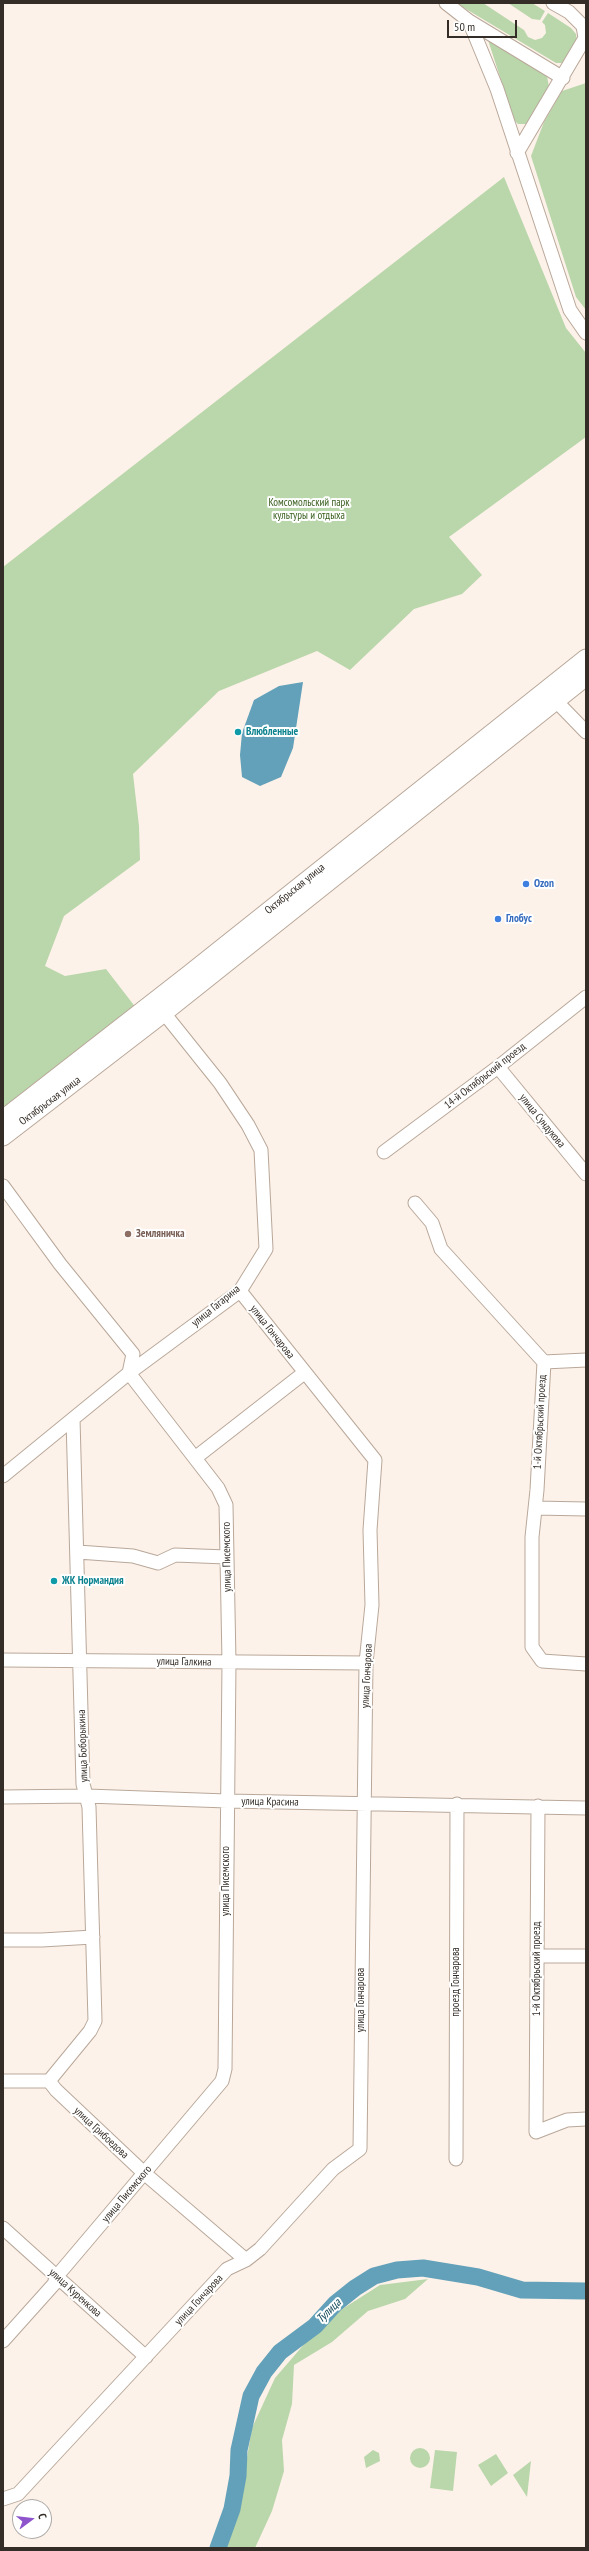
<!DOCTYPE html>
<html>
<head>
<meta charset="utf-8">
<style>
	body { margin:0 }
	#map { position:relative; width:589px; height:2551px; overflow:hidden; background:#fdf2e9; font-family:"PT Sans Narrow",sans-serif }
	canvas { display:block }
	.frame { position:absolute; inset:0; border:4px solid #342d27; pointer-events:none }
	.north { position:absolute; left:12px; top:2499px; width:40px; height:40px; box-sizing:border-box; background:#fff; border:1px solid #aeaba9; border-radius:50%; rotate:75deg; font-size:11px; font-weight:700; line-height:16px; text-align:center; color:#342d27 }
	.north::after { content:''; display:block; margin:auto; width:14px; height:18px; background:#8d54cb; clip-path:polygon(50% 0,100% 100%,50% 72%,0 100%) }
	.scale { position:absolute; left:447px; top:20px; width:70px; height:18px; box-sizing:border-box; border:2px solid #342d27; border-top:0; padding-left:5px; font-size:12px; line-height:14px; white-space:nowrap; color:#342d27; -webkit-text-stroke:3px #fff; paint-order:stroke }
</style>
</head>
<body>
<div id="map">
<canvas width="589" height="2551"></canvas>
<div class="frame"></div>
<div class="north">С</div>
<div class="scale">50 m</div>
</div>
<script>
const ctx = document.querySelector('canvas').getContext('2d');
ctx.lineJoin = 'round';
function paint(path, color) {
  ctx.fillStyle = color;
  ctx.fill(path, 'evenodd');
}
function poly(rows) {
  const path = new Path2D();
  for (const r of rows) {
    if (r.length === 3) {
      path.moveTo(r[0] + r[2], r[1]);
      path.arc(r[0], r[1], r[2], 0, 2 * Math.PI);
      continue;
    }
    path.moveTo(r[0], r[1]);
    for (let i = 2; i < r.length; i += 2) path.lineTo(r[i], r[i + 1]);
  }
  return path;
}
function stroke(path, color, width, dash) {
  ctx.strokeStyle = color;
  ctx.lineWidth = width;
  ctx.lineCap = dash ? 'butt' : 'round';
  ctx.setLineDash(dash || []);
  ctx.stroke(path);
}
function write(font, color, halo, rows, align = 'center') {
  ctx.font = font + ' "PT Sans Narrow",sans-serif';
  ctx.lineWidth = 4;
  ctx.setLineDash([]);
  ctx.textBaseline = 'middle';
  ctx.strokeStyle = halo;
  ctx.fillStyle = color;
  for (const [text, x, y, turn = 0] of rows) {
    ctx.save();
    ctx.translate(x, y);
    ctx.rotate((+turn || 0) * Math.PI / 180);
    ctx.textAlign = isNaN(turn) ? turn : align;
    if (halo) ctx.strokeText(text, 0, 0);
    ctx.fillText(text, 0, 0);
    ctx.restore();
  }
}
paint(poly([
	[456,3,483,3,524,30,528,37,535,40,542,38,546,33,545,25,542,22,548,13,571,28,576,34,577,42,563,63,556,63],
	[508,3,532,3,545,11,540,20,532,19],
	[488,40,547,76,549,87,526,124,518,124,514,120],
	[586,83,586,310,576,297,531,156,544,122,562,91],
	[504,177,566,328,586,353,586,437,449,537,482,575,462,594,414,609,350,670,317,651,219,691,133,774,139,826,140,860,64,916,45,966,65,976,106,969,140,1013,3,1113,3,567],
	[428,2279,405,2299,368,2311,332,2342,294,2365,292,2404,282,2440,284,2471,272,2511,255,2548,223,2548,238,2511,252,2428,275,2378,325,2320,380,2285],
	[420,2458,10],
	[373,2450,379,2453,380,2461,366,2468,364,2457],
	[435,2450,457,2452,453,2491,430,2488],
	[496,2454,508,2473,491,2486,478,2465],
	[531,2461,527,2497,513,2475]
]), '#bad6ab');
paint(poly([
	[303,682,293,748,281,777,260,786,242,777,240,755,242,733,254,700,279,686]
]), '#62a1b9');
stroke(poly([
	[218,2548,232,2509,238,2476,239,2450,251,2396,264,2372,280,2352,315,2326,335,2304,355,2288,374,2276,397,2270,423,2268,478,2277,522,2290,586,2291]
]), '#62a1b9', 17);
const minor = poly([
	[446,3,469,21,563,78],
	[469,21,497,89,570,310,586,333],
	[517,153,585,38,583,26,569,12,553,3],
	[556,701,586,732],
	[498,1067,586,1174],
	[384,1152,498,1067,586,997],
	[3,1186,60,1264,133,1354,129,1373,218,1488,226,1505,229,1662,225,2069,222,2081,57,2276,54,2284,3,2341],
	[415,1203,432,1223,441,1249,544,1362,537,1490,532,1537,532,1647,542,1661,586,1664],
	[544,1362,586,1360],
	[195,1458,304,1373],
	[3,1476,129,1373,240,1291,266,1249,261,1150,248,1125,220,1083,164,1013],
	[535,1508,586,1509],
	[78,1552,133,1556,158,1563,175,1555,226,1557],
	[3,1660,366,1663],
	[3,1797,87,1796,227,1801,586,1808],
	[538,1806,536,2132,567,2120,586,2119],
	[3,1940,42,1940,93,1937],
	[537,1956,586,1956],
	[3,2081,49,2081,56,2090,144,2173,246,2260],
	[49,2081,90,2031,95,2021,89,1807,83,1784,73,1419],
	[456,2159,457,1804],
	[3,2228,146,2357],
	[3,2499,18,2494,227,2269,246,2260,260,2249,333,2169,360,2149,366,1663,372,1605,370,1530,375,1460,240,1291]
]);
const major = poly([
	[3,1119,189,974,586,658],
	[3,1137,164,1013,586,677]
]);
stroke(minor, '#b9a89a', 15);
stroke(major, '#b9a89a', 19);
stroke(minor, '#fff', 13);
stroke(major, '#fff', 17);
for (const [x, y, r, color] of [
	[238,732,4,"#0f9aa8"],
	[526,884,4,"#3f7fe0"],
	[498,919,4,"#3f7fe0"],
	[128,1234,4,"#8d6e63"],
	[54,1581,4,"#0f9aa8"]
]) {
  const dot = new Path2D();
  dot.arc(x, y, r, 0, 2 * Math.PI);
  ctx.fillStyle = color;
  ctx.fill(dot);
  stroke(dot, '#fff', 1.5);
}
write('11px', '#385e1d', '#fff', [
	["Комсомольский парк",309,503],
	["культуры и отдыха",309,516]
]);
write('bold 11px', '#0d838f', '#fff', [
	["Влюбленные",246,732],
	["ЖК Нормандия",62,1581]
], 'left');
write('bold 11px', '#366cbe', '#fff', [
	["Ozon",534,884],
	["Глобус",506,919]
], 'left');
write('11px', '#342d27', '#fff', [
	["Октябрьская улица",295,889,-39],
	["14-й Октябрьский проезд",485,1076,-38],
	["Октябрьская улица",50,1101,-37],
	["улица Сундукова",542,1121,51],
	["улица Гагарина",216,1306,-39],
	["улица Гончарова",272,1332,52],
	["1-й Октябрьский проезд",540,1422,-87],
	["улица Писемского",227,1557,-91],
	["улица Галкина",184,1662,1],
	["улица Гончарова",367,1676,-87],
	["улица Боборыкина",83,1746,-92],
	["улица Красина",270,1802,1],
	["улица Писемского",226,1881,-90],
	["1-й Октябрьский проезд",537,1969,-90],
	["проезд Гончарова",456,1982,-90],
	["улица Гончарова",361,2000,-90],
	["улица Грибоедова",101,2133,43],
	["улица Писемского",127,2194,-50],
	["улица Куренкова",75,2293,42],
	["улица Гончарова",199,2300,-47]
]);
write('bold 11px', '#785e54', '#fff', [
	["Земляничка",136,1234]
], 'left');
write('italic 12px', '#0f4658', '#fff', [
	["Тулица",329,2311,-45]
]);
</script>
</body>
</html>
